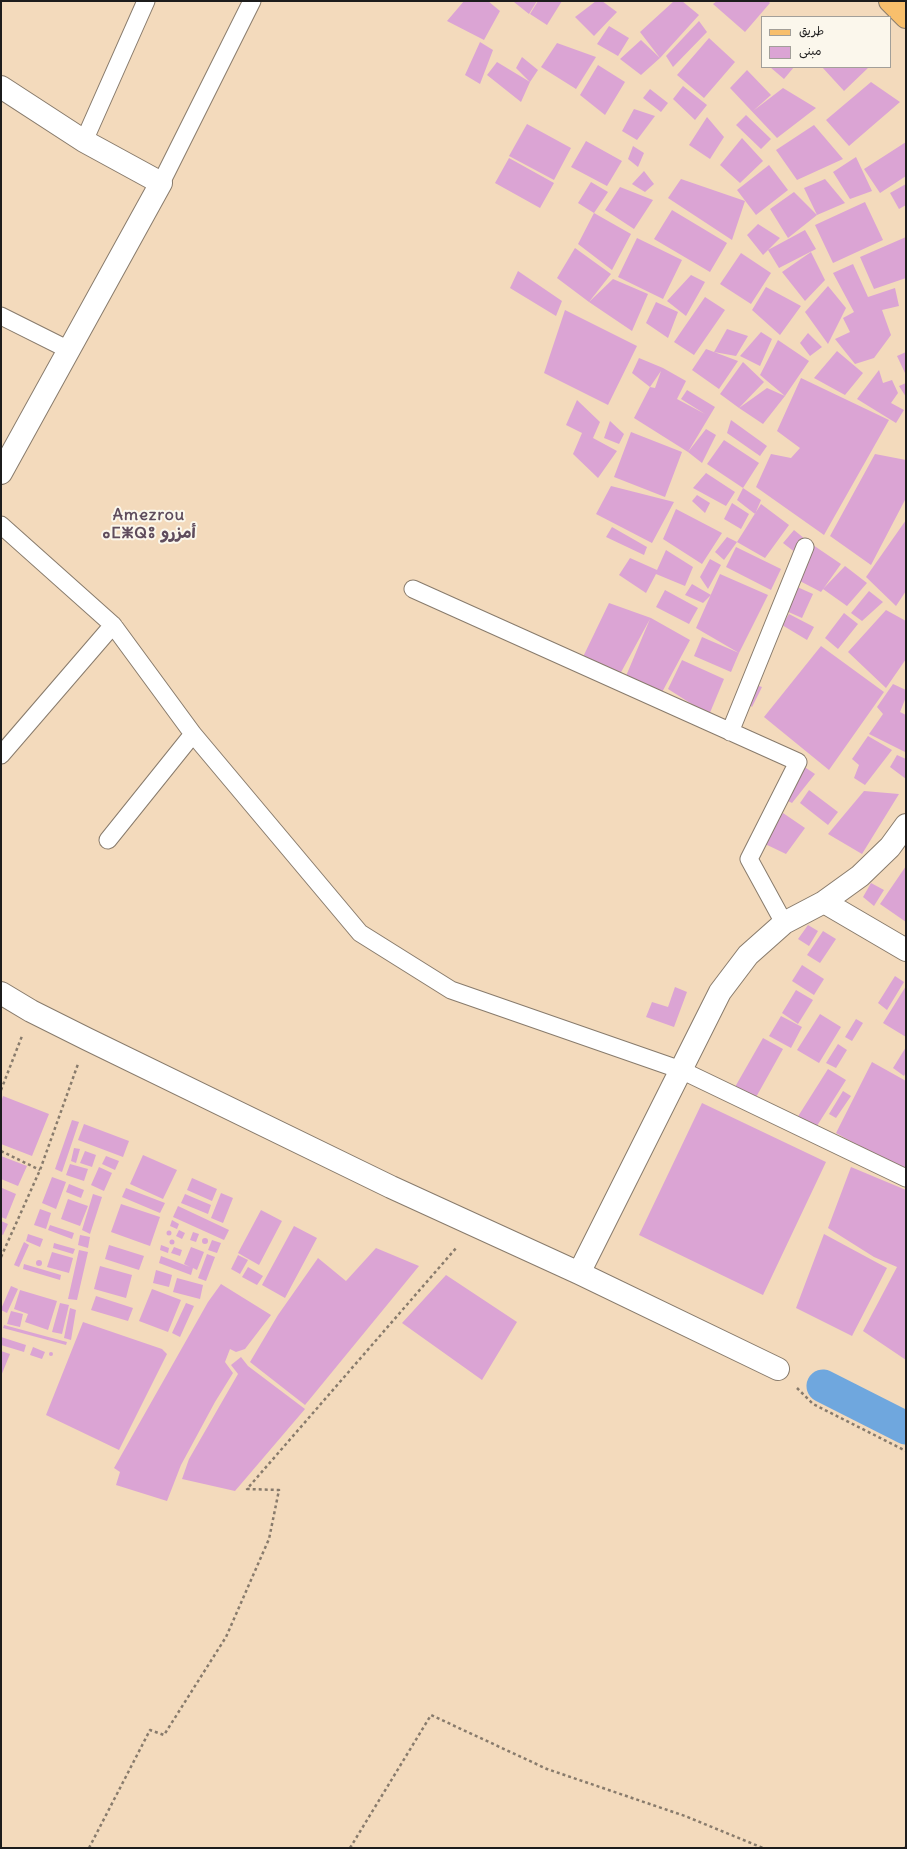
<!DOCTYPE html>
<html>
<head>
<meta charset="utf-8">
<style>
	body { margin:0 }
	#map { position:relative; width:907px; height:1849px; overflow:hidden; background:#f3dabc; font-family:Delius,"Playpen Sans Arabic",sans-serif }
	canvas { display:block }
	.frame { position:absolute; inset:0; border:2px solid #1c1c1c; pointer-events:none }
	.legend { position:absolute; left:761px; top:16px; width:130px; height:52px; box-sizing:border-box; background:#fbf7ec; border:1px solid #a29f99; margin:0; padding:5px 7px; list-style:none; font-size:12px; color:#1c1c1c }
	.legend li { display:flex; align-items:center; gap:8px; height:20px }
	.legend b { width:20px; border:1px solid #a29f99 }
</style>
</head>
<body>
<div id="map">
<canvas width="907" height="1849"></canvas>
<div class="frame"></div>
<ul class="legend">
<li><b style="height:5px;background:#f8bf6c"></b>طريق</li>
<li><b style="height:11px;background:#dba4d4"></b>مبنى</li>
</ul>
</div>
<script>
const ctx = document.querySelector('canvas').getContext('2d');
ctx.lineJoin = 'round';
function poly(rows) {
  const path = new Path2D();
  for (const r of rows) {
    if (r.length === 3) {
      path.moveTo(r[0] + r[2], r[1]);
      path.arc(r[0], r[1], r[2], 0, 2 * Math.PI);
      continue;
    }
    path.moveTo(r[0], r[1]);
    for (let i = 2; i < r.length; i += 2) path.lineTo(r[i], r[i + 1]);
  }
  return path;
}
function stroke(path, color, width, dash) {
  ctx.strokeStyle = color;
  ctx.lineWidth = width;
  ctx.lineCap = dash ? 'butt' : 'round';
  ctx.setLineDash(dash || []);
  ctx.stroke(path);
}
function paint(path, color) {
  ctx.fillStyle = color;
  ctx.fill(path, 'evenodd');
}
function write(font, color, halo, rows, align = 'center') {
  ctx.font = font + ' Delius,"Playpen Sans Arabic","Noto Sans Tifinagh",sans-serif';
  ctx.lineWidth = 4;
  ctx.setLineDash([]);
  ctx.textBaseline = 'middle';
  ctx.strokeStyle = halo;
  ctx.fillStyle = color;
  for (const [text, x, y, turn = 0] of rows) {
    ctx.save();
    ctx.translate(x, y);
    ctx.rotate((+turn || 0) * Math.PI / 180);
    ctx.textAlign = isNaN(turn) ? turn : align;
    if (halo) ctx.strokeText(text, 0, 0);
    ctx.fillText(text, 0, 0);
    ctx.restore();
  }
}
stroke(poly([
	[823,1386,906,1428]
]), '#6fa7de', 33);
paint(poly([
	[464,1,488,1,500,11,484,40,447,21],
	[514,1,537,1,529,14,514,2],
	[538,1,562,1,547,25,530,14],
	[596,1,602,1,617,12,594,36,575,17],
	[674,1,682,1,699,15,660,58,640,32],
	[717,1,768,1,770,3,745,32,713,4],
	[699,21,707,32,673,67,666,56],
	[609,26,629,38,618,56,597,44],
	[709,38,735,62,704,98,677,75],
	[641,40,660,58,641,75,620,59],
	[480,42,493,50,480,84,465,75],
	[557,43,596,57,576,89,541,67],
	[522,57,538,70,530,82,521,102,487,75,497,62,530,82,516,68],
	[598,65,625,82,605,115,580,95],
	[770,67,794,67,784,79],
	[822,67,869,67,844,91],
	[747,70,771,95,753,111,783,88,816,108,777,138,730,88],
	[871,82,900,102,849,146,826,120],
	[683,86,707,105,695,120,673,99],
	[650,89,668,103,661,112,643,98],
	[634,109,655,116,637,140,622,131],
	[746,115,771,139,761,149,736,125],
	[707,117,724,137,710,159,689,145],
	[527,124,571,148,554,180,509,156],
	[814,125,843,159,797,180,776,150],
	[742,138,763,161,740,183,720,165],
	[586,141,622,161,607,186,571,167],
	[906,142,906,176,880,193,864,169],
	[633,146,644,153,638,167,628,159],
	[856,157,872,191,850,199,833,172],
	[509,158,554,183,540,208,495,183],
	[769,165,788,190,756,215,737,190],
	[644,171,654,184,645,192,632,184],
	[681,179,745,201,732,240,668,198],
	[825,179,845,203,817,215,788,238,770,209,794,192,817,215,804,188],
	[591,182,608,192,594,213,578,203],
	[906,184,906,205,899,209,890,193],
	[620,187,653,200,634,229,605,210],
	[865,202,883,240,833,263,815,225],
	[672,210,727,243,710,272,654,239],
	[594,213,631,234,612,270,578,244],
	[758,224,780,238,768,250,805,230,816,249,779,268,768,250,763,255,747,235],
	[906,237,906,278,874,289,860,257],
	[637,238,682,260,663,299,618,277],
	[575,248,611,274,589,302,613,279,648,294,632,331,589,302,557,278],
	[811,252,825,280,805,301,782,272],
	[741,253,771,273,751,304,720,284],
	[853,264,868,297,895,288,899,306,882,310,891,335,874,358,855,364,835,339,850,332,843,318,854,312,833,273],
	[518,271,562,301,556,316,510,288],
	[691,275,705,282,686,316,667,301],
	[828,286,846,308,828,344,805,312],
	[766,287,801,306,780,335,752,310],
	[705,297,725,310,694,355,674,342],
	[656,302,678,312,668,338,646,323],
	[565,310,637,346,608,405,544,373],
	[727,329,748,336,736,356,714,352],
	[761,332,772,339,760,366,740,356],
	[808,333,822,347,810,356,800,343],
	[778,340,809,361,785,396,763,424,739,408,767,388,785,396,760,375],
	[706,349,738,361,719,389,692,370],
	[837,351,863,373,845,395,814,378],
	[906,352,906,372,905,373,897,356],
	[639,358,663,368,686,381,677,399,705,414,681,399,687,390,715,407,688,452,634,418,650,387,655,388,661,371,650,387,632,373],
	[743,362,764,382,739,408,720,394],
	[879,370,883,383,892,380,898,393,891,403,904,410,896,423,857,399],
	[801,378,889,420,824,535,756,487,771,454,791,458,800,448,777,431],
	[906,383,906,397,899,386],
	[577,400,600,422,593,438,617,451,598,478,573,454,582,433,566,425],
	[731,420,767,446,760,456,727,433],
	[610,421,624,434,619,444,604,438],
	[706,429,716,435,702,463,688,452],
	[631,432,682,452,665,497,614,477],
	[724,440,759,463,743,488,707,464],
	[875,454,906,460,906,498,871,565,830,536],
	[706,473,735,492,726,506,693,488],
	[611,486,674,502,652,543,596,514],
	[743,488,761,500,755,514,737,500],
	[697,495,710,503,705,513,692,501],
	[732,503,749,514,741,529,724,519],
	[761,504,789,525,765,558,737,542],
	[676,509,722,533,702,564,663,539],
	[906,520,906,591,896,606,866,577],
	[612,527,647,547,644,555,606,537],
	[794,530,805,539,796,553,783,543],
	[727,537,737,542,724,560,715,552],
	[813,545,841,564,821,592,798,580],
	[736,547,781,569,771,590,726,567],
	[666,550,693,567,685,586,656,574,646,593,619,575,630,558,657,570],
	[710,559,721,565,708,589,700,577],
	[845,566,867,583,847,606,823,589],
	[720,574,768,595,739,653,696,628],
	[692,584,711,595,703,603,685,595],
	[795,586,813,594,802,618,784,610],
	[665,590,698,608,689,624,656,607],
	[869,591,883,602,862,621,851,613],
	[609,603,651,618,690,640,660,696,626,676,650,619,619,676,582,659],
	[886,610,906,621,906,659,886,688,848,652],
	[844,613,858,624,838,649,825,638],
	[789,614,814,627,807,640,782,625],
	[702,637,739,653,731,672,694,656],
	[821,646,884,692,829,770,764,717],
	[682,660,724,679,709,715,668,689],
	[893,684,906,690,906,697,900,712,906,715,905,752,869,734,883,714,877,707],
	[756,685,762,687,752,707,747,702],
	[868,736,892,750,865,785,854,778,859,765,852,759],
	[897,755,906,759,906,779,890,767],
	[803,766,815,774,792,803,784,799],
	[809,790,838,812,828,825,800,803],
	[864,791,899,794,862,854,828,834],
	[783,813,805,828,786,854,763,843],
	[906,866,906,922,880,904],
	[871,883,884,890,874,906,863,897],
	[808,925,818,931,809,946,798,939],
	[823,931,836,939,820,963,807,955],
	[802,965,824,979,814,995,792,981],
	[895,976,904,982,887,1010,878,1003],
	[906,986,906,1037,883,1023],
	[675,987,687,992,674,1027,646,1017,652,1002,668,1007],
	[796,990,813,1000,798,1024,782,1013],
	[820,1014,841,1027,819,1063,797,1050],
	[781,1016,802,1027,791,1048,769,1036],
	[856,1019,863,1023,852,1041,845,1037],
	[763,1038,783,1049,755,1099,735,1087],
	[838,1044,847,1050,836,1068,826,1063],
	[906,1047,906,1072,904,1076,893,1068],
	[872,1062,906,1081,906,1169,895,1166,836,1133],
	[828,1069,846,1080,815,1129,797,1118],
	[843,1091,851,1096,836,1118,829,1114],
	[3,1096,49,1114,32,1156,1,1144,1,1102],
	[702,1103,826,1162,763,1295,639,1235],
	[72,1120,79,1122,62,1172,55,1169],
	[84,1124,129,1141,123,1157,78,1140],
	[74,1148,80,1149,76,1163,71,1161],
	[85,1151,96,1155,92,1167,80,1163],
	[143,1155,177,1170,163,1199,130,1184],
	[1,1156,27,1166,18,1186,1,1179],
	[106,1156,119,1161,115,1170,102,1164],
	[70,1164,88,1169,84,1181,66,1175],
	[99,1167,112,1173,104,1191,91,1185],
	[851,1167,906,1190,906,1360,863,1331,897,1267,874,1257,828,1228],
	[52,1177,66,1182,56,1209,42,1203],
	[192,1178,217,1189,212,1201,187,1190],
	[69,1184,84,1190,81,1198,66,1192],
	[2,1188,16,1194,6,1219,1,1217],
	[126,1188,165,1203,160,1213,122,1197],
	[221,1193,233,1198,223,1223,211,1218],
	[93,1194,102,1197,90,1234,82,1230],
	[185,1194,211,1205,208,1214,181,1203],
	[68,1199,88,1206,80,1226,61,1219],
	[121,1204,160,1217,150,1246,111,1232],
	[178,1206,229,1230,224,1240,173,1217],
	[40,1209,51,1213,46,1229,34,1225],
	[261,1210,282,1221,259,1265,238,1253],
	[172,1220,179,1224,177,1229,170,1226],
	[1,1221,8,1224,3,1235,1,1234],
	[50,1225,74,1233,72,1239,48,1230],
	[294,1226,317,1238,285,1298,262,1285],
	[179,1230,185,1233,182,1239,176,1236],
	[169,1233,2.5],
	[193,1232,199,1234,196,1242,190,1240],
	[28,1234,43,1239,40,1247,26,1241],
	[824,1234,887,1268,852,1336,796,1308],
	[80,1235,90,1237,88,1248,78,1245],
	[205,1241,3],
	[172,1242,2.5],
	[212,1240,221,1243,217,1253,208,1250],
	[24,1242,29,1245,19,1267,14,1265],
	[54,1243,75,1249,73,1254,53,1248],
	[109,1245,144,1256,139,1270,105,1259],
	[161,1245,169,1248,168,1253,160,1250],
	[174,1247,182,1250,180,1256,171,1253],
	[191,1247,204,1252,197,1270,193,1268,191,1275,159,1263,161,1256,190,1267,184,1264],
	[376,1248,419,1266,305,1405,250,1362,278,1315,318,1258,346,1281],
	[79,1250,88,1252,77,1300,68,1299],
	[52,1252,73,1258,69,1273,47,1267],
	[207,1254,215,1257,206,1281,198,1278],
	[238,1255,248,1260,240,1274,231,1269],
	[39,1263,3],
	[24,1264,61,1275,60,1280,23,1269],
	[100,1266,132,1275,126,1298,94,1289],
	[248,1267,263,1276,257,1285,242,1277],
	[156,1270,172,1275,169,1287,153,1283],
	[446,1275,517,1322,482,1380,402,1323],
	[177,1278,203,1285,200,1299,173,1292],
	[221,1284,271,1315,245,1349,236,1352,230,1349,225,1362,233,1373,215,1402,181,1465,167,1501,116,1485,120,1472,114,1468,208,1302],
	[11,1286,18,1289,7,1313,1,1310,1,1309],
	[152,1289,181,1300,168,1332,139,1321],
	[20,1290,57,1301,48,1330,25,1322,28,1314,14,1309],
	[96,1296,133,1308,128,1321,91,1310],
	[60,1303,69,1305,62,1334,52,1332],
	[186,1303,194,1306,180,1337,172,1333],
	[70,1308,76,1310,71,1340,64,1338],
	[11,1311,23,1314,20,1327,7,1324],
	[83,1322,162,1349,167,1354,119,1450,46,1415],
	[4,1325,67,1342,66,1345,3,1328],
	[1,1337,26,1345,24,1352,1,1345],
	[33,1347,45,1352,42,1359,30,1355],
	[1,1351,10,1354,1,1376],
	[51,1354,2],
	[241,1357,248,1366,305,1409,235,1491,182,1479,189,1459,238,1374,231,1365]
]), '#dba4d4');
const service = poly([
	[84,141,146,1],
	[161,183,252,1],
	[1,316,69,350],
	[1,525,113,625,193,734,360,933,451,990,681,1070,906,1178],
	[413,589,798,762,749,859,784,923],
	[730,732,805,547],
	[1,755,113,625],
	[108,840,193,734]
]);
const minor = poly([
	[1,87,84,141,161,183,1,473],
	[824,902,860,876,890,847,906,825],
	[1,993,31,1011,87,1039,391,1187,579,1273,778,1369],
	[579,1273,720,992,748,955,784,923,824,902,906,950]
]);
const primary = poly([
	[890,1,906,17]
]);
stroke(service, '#887b6c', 19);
stroke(minor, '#887b6c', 24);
stroke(primary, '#887b6c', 24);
stroke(poly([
	[1,1090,22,1036],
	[1,1151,40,1170],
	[1,1257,40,1170,78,1064],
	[797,1388,813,1404,906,1451],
	[89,1848,150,1730,164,1735,226,1637,269,1539,279,1490,247,1489,457,1247],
	[350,1848,431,1715,547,1769,685,1816,763,1848],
	[905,1848,906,1847]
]), '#887b6c', 2.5, [3, 3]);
stroke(service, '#fff', 17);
stroke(minor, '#fff', 22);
stroke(primary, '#f8bf6c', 22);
ctx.letterSpacing = '1px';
write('bold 16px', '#5f4c5c', '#fbf7ec', [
	["Amezrou",149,515],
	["ⴰⵎⵥⵕⵓ أمزرو",149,533]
]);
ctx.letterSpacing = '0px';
</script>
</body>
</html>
